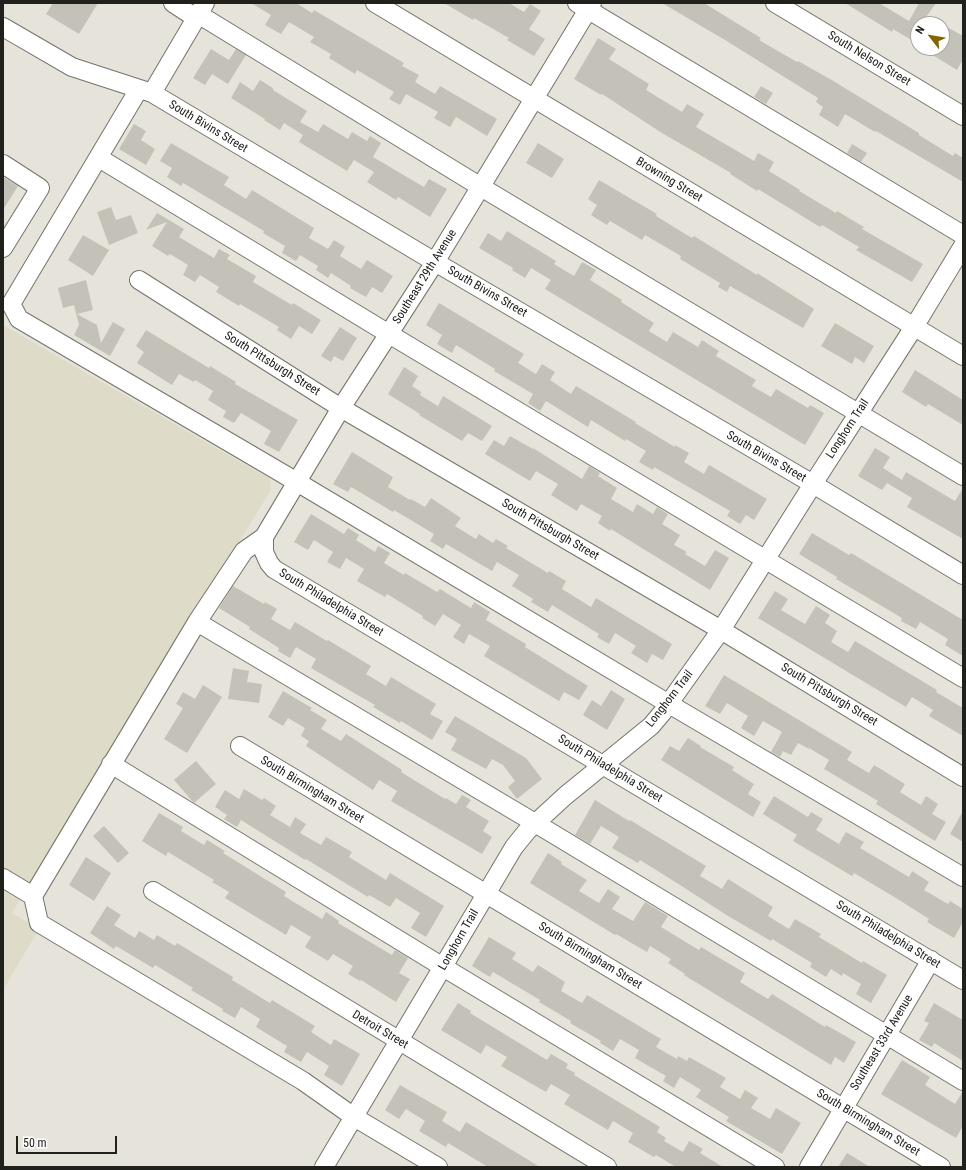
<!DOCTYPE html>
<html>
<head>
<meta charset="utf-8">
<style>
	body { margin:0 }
	#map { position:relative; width:966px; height:1170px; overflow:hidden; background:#e6e4da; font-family:"Roboto Condensed",sans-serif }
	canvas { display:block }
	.frame { position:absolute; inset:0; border:4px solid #20201c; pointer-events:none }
	.north { position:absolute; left:910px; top:16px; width:40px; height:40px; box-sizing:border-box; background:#fff; border:1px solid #a6a6a4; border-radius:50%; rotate:301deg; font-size:11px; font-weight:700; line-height:16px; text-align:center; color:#20201c }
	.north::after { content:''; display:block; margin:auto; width:14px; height:18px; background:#836600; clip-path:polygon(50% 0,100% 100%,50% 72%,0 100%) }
	.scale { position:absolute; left:16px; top:1136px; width:101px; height:18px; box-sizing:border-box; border:2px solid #20201c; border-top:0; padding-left:5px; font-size:12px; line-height:14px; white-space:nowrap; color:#20201c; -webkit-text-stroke:3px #fff; paint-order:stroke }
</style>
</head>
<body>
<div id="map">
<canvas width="966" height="1170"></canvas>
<div class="frame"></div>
<div class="north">N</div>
<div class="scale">50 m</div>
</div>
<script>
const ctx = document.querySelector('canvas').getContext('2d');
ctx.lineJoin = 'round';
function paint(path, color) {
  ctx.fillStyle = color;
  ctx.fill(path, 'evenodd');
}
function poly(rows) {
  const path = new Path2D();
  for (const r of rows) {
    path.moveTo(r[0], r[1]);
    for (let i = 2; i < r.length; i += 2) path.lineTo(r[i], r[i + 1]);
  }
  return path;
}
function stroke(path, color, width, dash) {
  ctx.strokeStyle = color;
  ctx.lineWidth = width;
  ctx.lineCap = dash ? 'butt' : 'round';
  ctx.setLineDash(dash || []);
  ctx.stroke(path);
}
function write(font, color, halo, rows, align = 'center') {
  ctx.font = font + ' "Roboto Condensed",sans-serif';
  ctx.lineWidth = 3;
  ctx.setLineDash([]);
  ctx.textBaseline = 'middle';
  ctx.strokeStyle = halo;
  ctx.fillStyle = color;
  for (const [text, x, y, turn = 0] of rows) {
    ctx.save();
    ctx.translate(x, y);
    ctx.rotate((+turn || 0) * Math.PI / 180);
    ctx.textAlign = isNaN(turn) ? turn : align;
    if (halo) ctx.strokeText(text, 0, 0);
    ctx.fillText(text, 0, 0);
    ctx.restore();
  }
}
paint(poly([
	[3,323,3,325,270,479,271,490,12,913,39,929,3,990]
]), '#dedbc9');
paint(poly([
	[53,3,98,3,79,34,46,14],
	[251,3,296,3,312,13,314,10,404,63,402,66,419,75,415,82,435,94,440,86,497,119,487,136,456,117,450,127,434,118,438,112,406,94,400,105,389,99,394,92,357,70,355,74,329,58,331,54,310,42,314,37,289,22,281,34,265,25,271,15],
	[444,3,509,3,524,12,530,4,541,11,529,29,545,39,534,56,507,40,509,38,474,18,473,20],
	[662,3,704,3,761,38,759,40,797,62,798,61,830,79,919,133,919,135,953,156,955,153,963,158,963,182,876,131,875,132,845,114,838,127,819,115,823,107,816,102,818,98,725,40],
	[845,3,879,3,909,21,919,3,936,3,921,24,918,24,918,44,893,29,892,32],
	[947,27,963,36,963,59,957,70,921,48,942,48,942,35],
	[598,38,616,49,609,59,649,84,646,90,682,112,687,104,704,114,696,127,754,161,758,153,774,162,769,171,800,190,799,191,836,213,837,211,864,227,862,229,923,264,912,282,856,250,859,247,822,225,820,227,758,189,757,191,730,174,731,173,662,133,602,94,601,95,574,79],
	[211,49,229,60,236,49,246,55,228,84,212,74,205,85,193,78],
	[260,80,273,88,273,90,307,111,300,122,318,132,323,124,348,139,352,132,367,141,370,136,381,143,373,157,424,187,429,179,447,189,430,217,398,197,396,200,367,182,374,172,354,160,347,171,299,142,303,135,284,123,280,130,264,120,265,119,231,98,240,82,253,91],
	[761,86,773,93,766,104,754,97],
	[134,124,146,131,141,140,155,149,146,165,119,149],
	[171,143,229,177,224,185,246,199,252,190,314,228,309,238,328,249,334,240,345,247,340,256,361,269,367,260,393,276,382,293,372,287,366,297,350,288,351,286,331,273,328,278,316,270,318,266,300,255,296,261,282,253,285,246,263,233,264,231,183,183,181,186,167,177,172,168,160,161],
	[538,143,564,159,552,178,526,163],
	[852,144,867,153,861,162,847,153],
	[3,177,18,186,3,210],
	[599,180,657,214,656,216,692,238,694,236,757,275,757,273,814,309,803,328,730,286,727,292,718,287,720,283,680,259,681,256,645,235,642,240,610,221,607,225,591,215,597,205,588,199],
	[111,207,116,220,131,215,138,233,109,245,97,212],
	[157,213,184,229,179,237,214,258,219,249,230,255,227,259,256,276,253,282,292,305,293,303,321,320,312,334,299,326,291,339,277,330,279,327,240,304,239,306,216,292,219,287,200,275,195,282,183,275,188,265,170,254,168,256,152,246,167,222,146,230],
	[507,231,556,261,554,264,574,276,582,262,596,270,590,280,622,300,621,302,654,323,649,331,667,342,673,332,698,347,702,340,719,351,716,356,756,380,752,386,771,397,776,389,808,408,810,405,824,413,805,445,545,289,551,280,531,268,525,278,512,270,513,268,479,248,488,233,501,241],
	[83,235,109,250,93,276,68,260],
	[86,280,93,310,77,314,97,325,101,343,113,322,125,329,110,356,74,335,79,325,74,305,63,308,58,288],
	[439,303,524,354,518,363,536,374,542,364,555,372,550,380,571,394,576,386,636,422,635,423,675,447,675,445,689,453,684,462,704,474,709,465,767,499,754,520,746,515,740,524,727,516,730,511,654,467,653,470,639,462,646,451,626,439,625,441,591,420,588,427,546,401,540,411,528,403,533,394,494,371,495,369,456,345,452,353,437,344,442,335,426,325],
	[835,323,874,346,864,363,855,357,852,364,821,346],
	[340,327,357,338,343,361,334,356,331,362,321,356],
	[146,330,209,368,210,366,236,382,235,384,298,420,279,452,264,444,271,431,241,413,234,423,223,417,226,411,208,400,213,391,195,380,194,382,179,374,172,385,137,363,144,352,136,346],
	[404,367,418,376,412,386,421,392,420,395,438,406,443,396,492,426,482,441,468,433,462,441,419,415,420,414,388,394],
	[915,370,963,400,963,425,928,404,926,407,902,392],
	[510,436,533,449,533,448,582,479,589,466,600,473,598,476,617,488,611,499,633,512,637,504,653,514,657,507,668,514,662,524,680,535,674,545,687,552,685,554,705,566,715,550,729,558,710,590,611,529,610,531,598,523,602,516,581,504,577,511,551,495,558,484,536,471,530,481,485,454,494,440,504,446],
	[875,448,890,457,883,468,902,480,906,472,955,501,963,488,963,539,907,507,912,498,887,483,882,490,858,476],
	[352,452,393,477,388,487,410,500,411,499,425,507,431,498,461,518,455,526,476,539,479,534,493,543,496,539,508,546,506,548,548,573,549,571,566,581,562,589,591,607,596,598,672,644,663,660,652,654,647,663,631,653,636,646,615,633,609,644,597,637,599,634,552,605,548,612,531,602,533,599,512,586,519,575,497,562,492,571,446,544,443,549,430,541,434,534,394,510,393,512,351,487,348,492,333,484],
	[311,514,344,534,348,528,359,535,356,540,375,552,378,546,390,553,384,563,404,575,405,573,437,592,440,589,471,608,474,602,490,612,486,620,526,644,525,647,588,686,579,700,564,692,559,701,484,656,490,646,469,634,464,644,453,637,461,625,443,614,435,626,422,618,423,616,387,594,385,597,357,581,364,569,346,558,340,569,327,562,333,552,314,540,308,550,294,542],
	[812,533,849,555,851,553,963,620,963,656,945,645,948,639,920,622,916,629,901,621,902,618,836,579,837,577,799,554],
	[233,586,264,604,265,602,277,609,271,619,290,630,295,622,327,641,328,640,371,666,366,674,386,686,391,677,436,704,430,714,443,721,432,740,401,721,400,723,373,707,375,705,311,668,316,659,296,647,290,658,278,651,279,648,249,629,250,627,219,608],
	[775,591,788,599,781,610,805,624,816,606,830,615,825,623,837,631,831,642,848,652,855,641,937,690,936,692,963,708,963,736,929,716,933,710,912,697,906,707,758,618],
	[233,668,249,671,247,682,262,684,259,703,228,699],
	[724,675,852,752,847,760,869,773,874,765,905,784,900,792,921,805,926,796,938,804,932,814,946,822,935,841,876,804,878,801,824,769,829,760,809,748,809,749,798,743,791,755,783,751,780,757,771,752,782,732,763,721,754,736,741,728,748,716,727,703,720,714,705,706],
	[203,685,222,697,187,753,164,739,183,708,176,704,183,692,195,699],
	[611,690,625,699,607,730,583,715,592,700,601,706],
	[283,691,312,708,310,710,327,720,321,729,341,741,346,734,402,770,401,772,445,799,446,798,456,804,462,795,471,800,466,807,489,821,483,831,492,837,482,854,391,801,397,791,379,780,373,790,306,746,309,741,301,736,305,728,288,718,283,726,268,717],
	[455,716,526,758,542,779,517,799,508,787,515,781,503,765,492,759,486,769,451,750,457,739,445,732],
	[688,738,701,746,700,747,734,767,732,770,754,784,748,794,761,802,753,817,661,760,670,746,679,751],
	[196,761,216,784,194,803,174,780],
	[244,789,262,800,264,798,276,806,270,815,290,827,295,817,306,824,300,833,321,845,326,837,352,852,349,857,386,880,390,873,444,906,426,937,411,928,420,913,396,898,390,907,369,895,368,897,306,859,305,860,241,820,237,827,224,819,227,815,215,807,225,790,239,799],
	[774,796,808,817,811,812,823,819,816,830,839,844,846,832,864,842,860,848,909,877,912,871,929,882,924,890,948,904,950,901,963,909,963,922,954,938,927,922,929,919,896,898,854,873,852,876,793,841,797,835,763,814],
	[595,800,629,821,630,820,706,866,700,876,722,889,728,879,773,907,768,916,789,929,795,919,821,934,819,937,862,963,863,961,887,975,871,1003,856,994,861,984,843,973,842,976,831,969,826,977,810,967,812,963,772,939,771,941,728,916,680,885,640,860,638,863,612,848,619,837,601,826,590,844,575,835],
	[963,811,963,842,950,834],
	[159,813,183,827,181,831,204,845,207,840,225,851,223,853,286,892,284,896,322,919,326,912,339,921,338,923,392,955,395,950,408,958,399,973,410,979,396,1002,361,980,360,981,348,974,353,966,333,954,328,961,305,947,311,937,291,925,286,935,225,898,229,892,212,882,214,880,168,852,166,856,142,841],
	[104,826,129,853,118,863,93,836],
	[548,853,562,862,561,864,587,880,579,891,599,903,608,889,620,897,612,909,633,921,645,902,668,916,661,927,699,950,701,947,745,973,740,982,768,999,772,994,825,1027,826,1025,856,1042,844,1063,835,1057,831,1065,684,975,685,974,668,963,671,959,650,946,647,952,616,934,615,935,530,883],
	[86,857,111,873,94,901,69,885],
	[107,906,121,915,114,925,135,938,139,931,154,940,157,935,175,946,177,943,233,977,232,980,270,1003,272,1000,315,1026,311,1032,331,1045,334,1039,360,1054,342,1086,324,1075,329,1066,307,1052,301,1062,284,1052,287,1046,256,1027,260,1019,241,1007,235,1018,222,1011,223,1009,191,990,193,988,155,965,153,968,116,946,114,949,90,933],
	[489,937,516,953,512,959,533,972,538,965,565,982,561,991,582,1003,587,995,661,1039,656,1047,677,1059,678,1056,687,1061,689,1057,726,1078,720,1087,740,1099,745,1090,758,1098,751,1108,770,1119,776,1108,801,1123,782,1154,726,1121,729,1117,696,1097,701,1090,680,1077,674,1088,663,1081,666,1076,635,1058,639,1050,620,1039,613,1051,600,1043,601,1041,570,1023,571,1021,539,1002,540,1000,493,972,490,977,472,966],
	[458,1003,471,1011,470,1013,547,1060,551,1054,568,1064,566,1068,575,1073,574,1075,660,1127,657,1132,666,1138,664,1141,683,1152,689,1141,703,1149,700,1153,723,1167,676,1167,656,1155,654,1157,628,1142,633,1133,613,1121,608,1130,564,1104,570,1095,551,1084,546,1092,501,1066,507,1057,486,1045,481,1054,441,1030],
	[934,1003,963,1020,963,1061,934,1043,932,1047,919,1040,929,1023,924,1021],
	[902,1060,930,1077,925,1085,955,1104,963,1091,963,1126,956,1138,881,1094],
	[400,1085,447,1112,442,1121,460,1132,466,1122,540,1167,488,1167,448,1143,446,1147,419,1131,425,1121,406,1109,399,1119,385,1110],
	[847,1153,870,1167,838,1167]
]), '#c4c2b8');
const minor = poly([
	[173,3,196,18],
	[375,3,963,356],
	[577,3,963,235],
	[592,3,435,262,341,408,264,537,264,552,269,563,274,569,963,980],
	[775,3,963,116],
	[198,14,481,187,963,476],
	[3,27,72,67,152,93,435,262,813,484,963,575],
	[139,89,11,304,19,319,297,482,669,704,963,877],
	[152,93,205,3],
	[99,158,389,334,963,678],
	[3,164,40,188,3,248],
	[139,280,341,408,721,630,963,777],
	[264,537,244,551,197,622,33,896,39,923,303,1081,354,1117,438,1167],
	[197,622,535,823,963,1081],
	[240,746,941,1167],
	[111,764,443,967,775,1167],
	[3,878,33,896],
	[153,891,607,1167],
	[324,1167,514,847,527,831,565,796,651,726,662,713,721,630,813,484,914,327,963,246],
	[809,1167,931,960]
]);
stroke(minor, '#75736a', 20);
stroke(minor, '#fff', 18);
write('12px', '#20201c', '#fff', [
	["South Nelson Street",869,59,31],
	["South Bivins Street",208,127,31],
	["Browning Street",669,180,31],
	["Southeast 29th Avenue",425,277,-58],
	["South Bivins Street",487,292,30],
	["South Pittsburgh Street",272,364,32],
	["Longhorn Trail",848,429,-57],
	["South Bivins Street",766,457,30],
	["South Pittsburgh Street",550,530,30],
	["South Philadelphia Street",331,603,31],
	["South Pittsburgh Street",829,695,31],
	["Longhorn Trail",670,699,-52],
	["South Philadelphia Street",610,769,31],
	["South Birmingham Street",312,790,31],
	["South Philadelphia Street",888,935,31],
	["Longhorn Trail",459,940,-60],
	["South Birmingham Street",590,956,31],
	["Detroit Street",380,1030,31],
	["Southeast 33rd Avenue",882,1043,-59],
	["South Birmingham Street",868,1123,31]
]);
</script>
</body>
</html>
